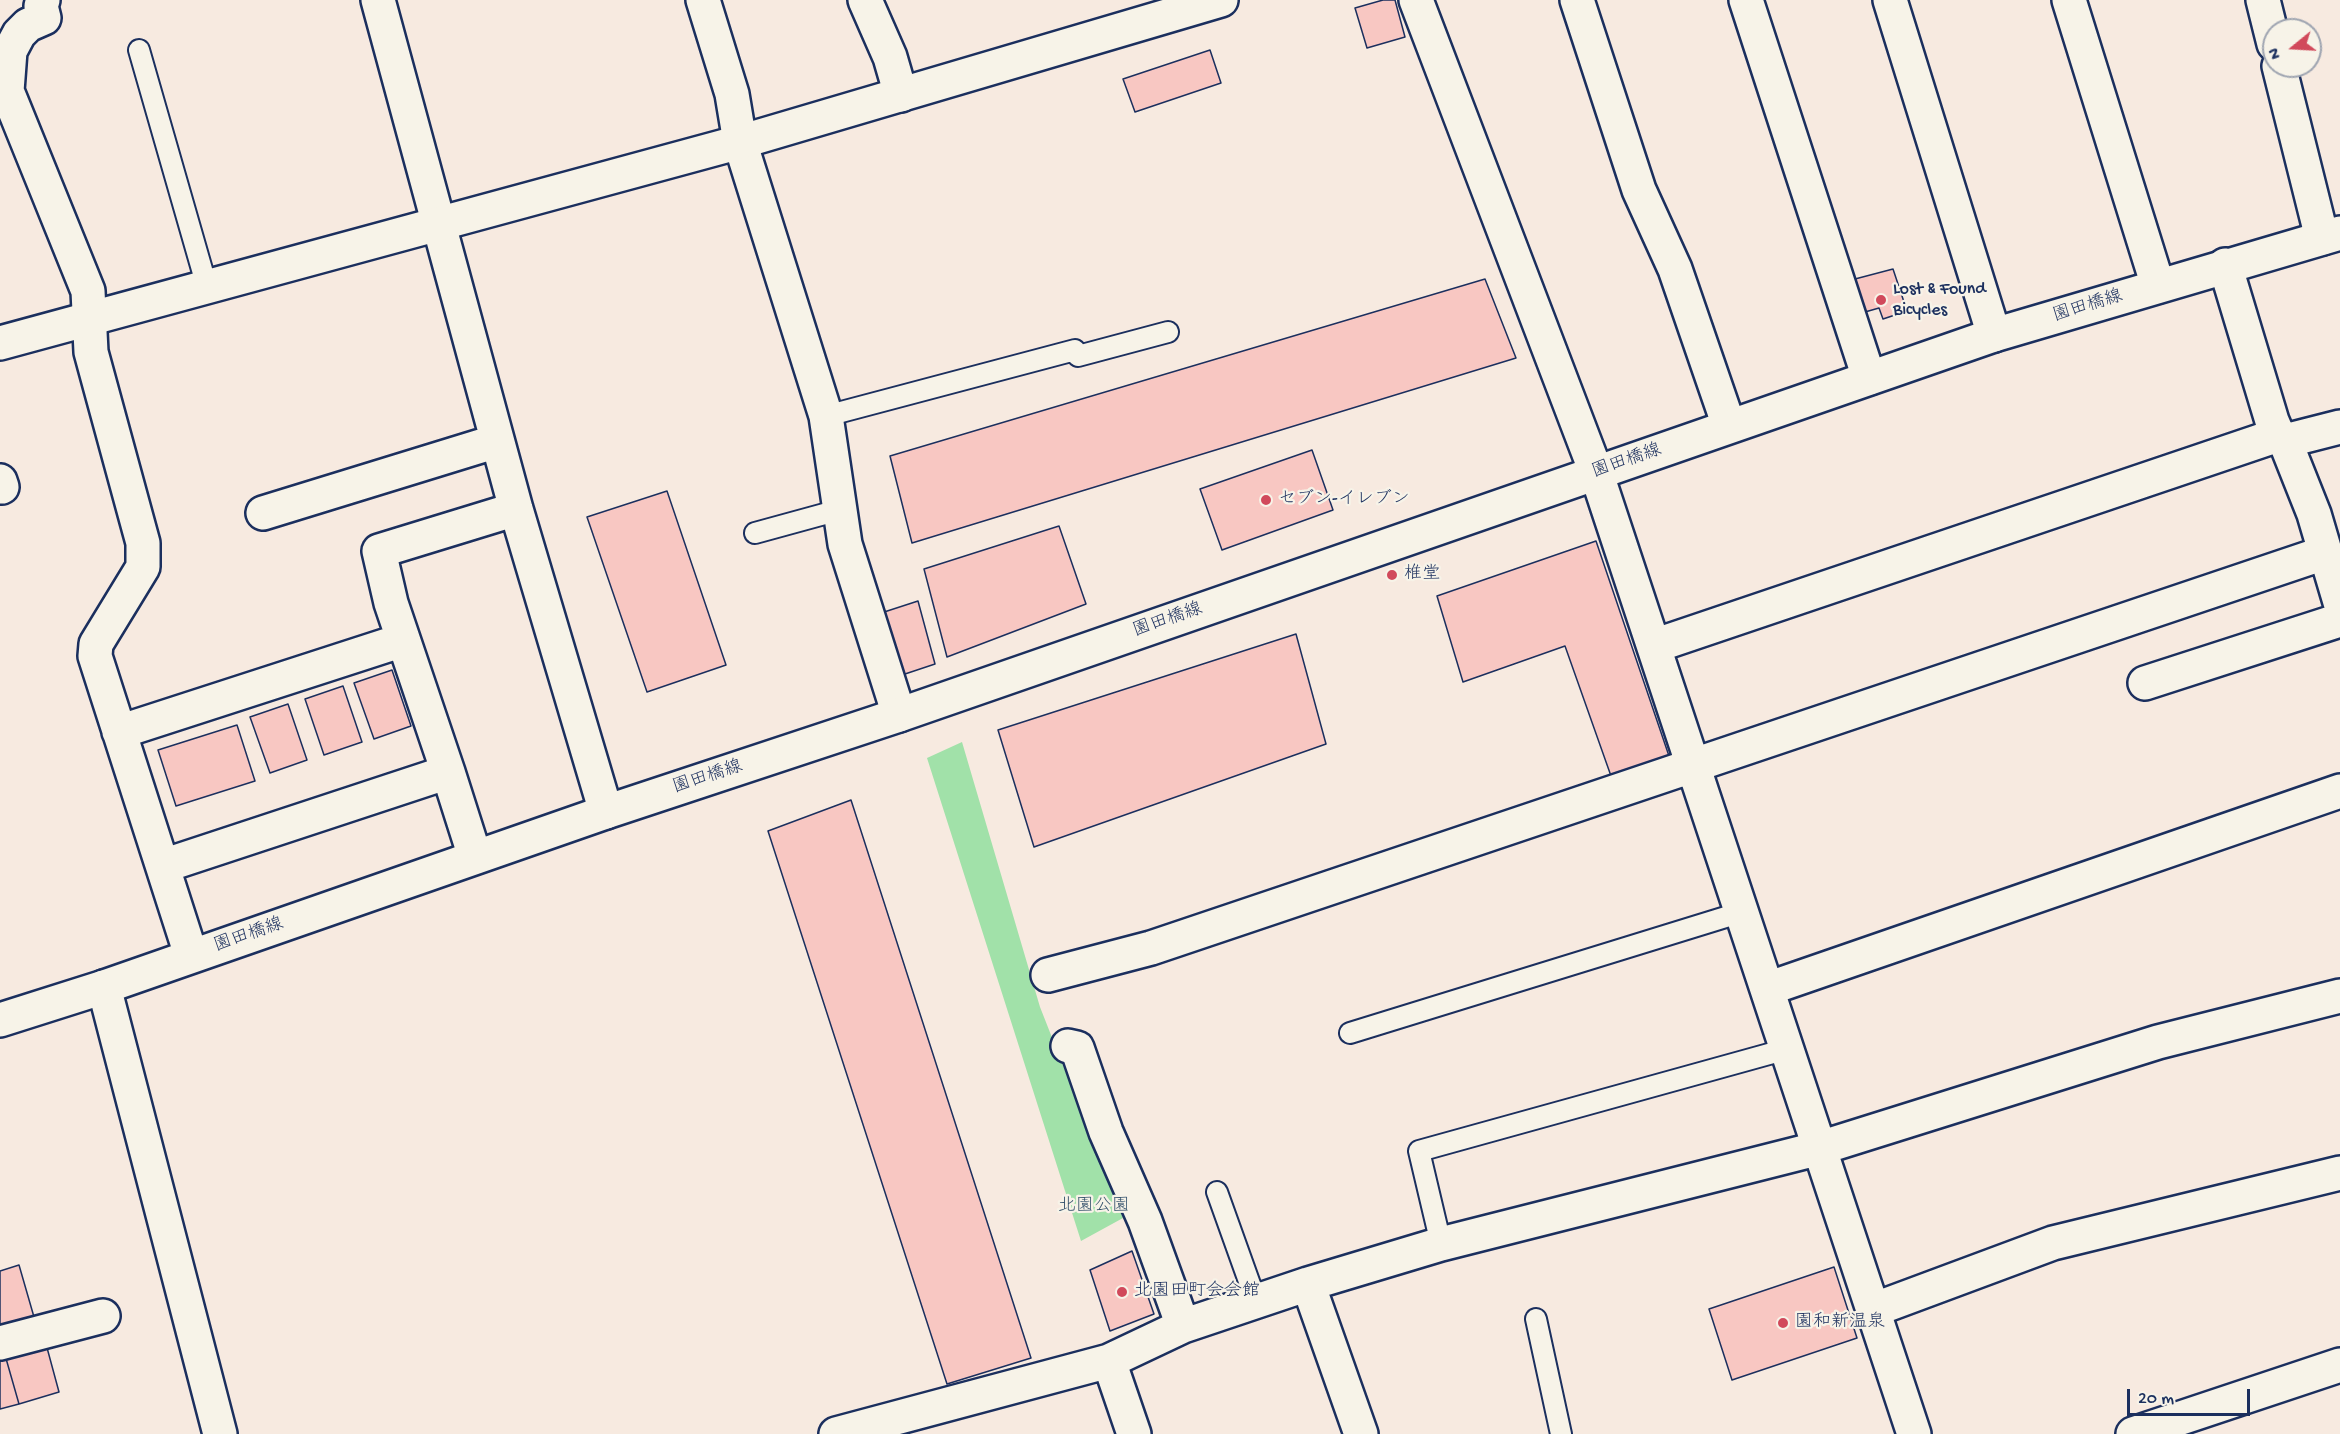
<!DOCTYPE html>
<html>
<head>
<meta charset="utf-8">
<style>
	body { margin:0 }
	#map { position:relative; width:2340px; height:1434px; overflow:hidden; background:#f7eae0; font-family:"Gochi Hand",sans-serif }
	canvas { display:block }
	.north { position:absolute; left:2262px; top:18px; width:60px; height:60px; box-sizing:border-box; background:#f7f3e8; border:2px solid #9fa5b1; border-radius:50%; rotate:252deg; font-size:16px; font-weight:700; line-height:24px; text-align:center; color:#1b2f5e }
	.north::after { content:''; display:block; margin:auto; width:21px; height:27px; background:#d1495b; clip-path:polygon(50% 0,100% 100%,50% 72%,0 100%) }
	.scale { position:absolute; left:2127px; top:1389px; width:123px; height:27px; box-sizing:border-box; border:3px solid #1b2f5e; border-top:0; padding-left:8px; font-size:18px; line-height:21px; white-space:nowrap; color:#1b2f5e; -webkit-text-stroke:4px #f7f3e8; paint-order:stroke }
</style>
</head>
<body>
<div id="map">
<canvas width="2340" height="1434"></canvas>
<div class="north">N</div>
<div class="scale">20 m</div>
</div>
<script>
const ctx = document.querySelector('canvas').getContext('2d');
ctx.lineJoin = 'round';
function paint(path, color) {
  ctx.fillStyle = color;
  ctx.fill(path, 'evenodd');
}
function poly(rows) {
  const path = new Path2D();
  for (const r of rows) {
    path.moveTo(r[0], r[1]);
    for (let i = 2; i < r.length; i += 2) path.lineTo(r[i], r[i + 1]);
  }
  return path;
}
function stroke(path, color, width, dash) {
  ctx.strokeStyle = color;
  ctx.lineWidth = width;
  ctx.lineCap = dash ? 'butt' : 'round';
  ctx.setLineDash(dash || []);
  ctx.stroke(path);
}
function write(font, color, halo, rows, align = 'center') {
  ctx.font = font + ' "Gochi Hand","Klee One",sans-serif';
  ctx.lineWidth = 4.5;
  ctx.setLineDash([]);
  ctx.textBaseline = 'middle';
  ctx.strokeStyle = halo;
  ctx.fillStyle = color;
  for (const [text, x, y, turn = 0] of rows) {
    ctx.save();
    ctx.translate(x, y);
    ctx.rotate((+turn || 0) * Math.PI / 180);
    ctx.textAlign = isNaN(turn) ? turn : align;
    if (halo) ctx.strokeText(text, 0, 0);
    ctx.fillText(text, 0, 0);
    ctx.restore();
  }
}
paint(poly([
	[962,742,1040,1007,1123,1218,1081,1241,927,758]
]), '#a1e1a9');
const building = poly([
	[1383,0,1395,0,1405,37,1367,48,1355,8,1383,0],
	[1210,50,1221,83,1135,112,1123,79,1210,50],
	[1893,269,1907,311,1883,319,1879,308,1865,312,1855,279,1893,269],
	[1485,279,1516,358,912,543,890,456,1485,279],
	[1312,450,1333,510,1222,550,1200,489,1312,450],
	[667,491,726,665,647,692,587,517,667,491],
	[1059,526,1086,604,947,657,924,569,1059,526],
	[1596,541,1669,756,1611,776,1565,646,1463,682,1437,596,1596,541],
	[918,601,935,664,896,677,878,614,918,601],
	[1296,634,1326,744,1034,847,998,730,1296,634],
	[392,670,411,726,374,739,354,683,392,670],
	[343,686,362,742,324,755,305,699,343,686],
	[288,704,307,760,270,773,250,717,288,704],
	[237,725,255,781,176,806,158,750,237,725],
	[851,800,1031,1358,947,1384,768,831,851,800],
	[1132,1251,1154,1314,1110,1331,1090,1270,1132,1251],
	[19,1265,34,1317,0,1327,0,1271,19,1265],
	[1834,1267,1857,1338,1732,1380,1709,1309,1834,1267],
	[46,1344,59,1392,19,1404,5,1355,46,1344],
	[5,1355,19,1404,0,1409,0,1356,5,1355]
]);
paint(building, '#f8c7c2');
stroke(building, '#1b2f5e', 1.5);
const service = poly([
	[139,50,207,287],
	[826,416,1075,350,1078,356,1168,332],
	[755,533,839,510],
	[1350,1033,1742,912],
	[1217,1192,1256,1301],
	[1441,1244,1419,1151,1787,1049],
	[1536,1319,1561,1434]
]);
const minor = poly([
	[43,0,41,6,44,18,28,25,19,34,10,51,7,91,88,291,91,352,143,543,143,567,96,644,95,656,191,955],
	[378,0,516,509,606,812],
	[703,0,732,94,740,142,826,416,845,544,899,715],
	[865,0,890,57,901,95],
	[1416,0,1596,472,1914,1434],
	[1577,0,1639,190,1675,269,1729,426],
	[1746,0,1869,378],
	[1890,0,1994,335],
	[2069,0,2158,286],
	[2263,0,2274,44],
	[2279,66,2322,238],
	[2225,265,2272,421,2278,435,2285,441,2314,514,2340,602],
	[2285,441,2340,427],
	[0,481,2,487],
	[263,513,497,441],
	[1654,646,2278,435],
	[2145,683,2340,620],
	[119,732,403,640],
	[448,772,391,603,379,551,516,509],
	[163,866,448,772,475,857],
	[1048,975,1151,948,2324,553],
	[104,987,220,1434],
	[1767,989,2340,791],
	[1068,1046,1077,1048,1106,1132,1145,1221,1183,1326],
	[1308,1284,1361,1434],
	[1873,1310,2053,1243,2340,1173],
	[0,1343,103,1316],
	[1109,1361,1134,1434],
	[836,1434,1109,1361,1183,1326,1308,1284,1441,1244,1820,1148,2158,1042,2340,996],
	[2133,1434,2340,1365]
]);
const tertiary = poly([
	[0,343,740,142,1221,0],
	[0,1020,104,987,606,812,899,715,1994,335,2340,233]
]);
stroke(service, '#1b2f5e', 24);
stroke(minor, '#1b2f5e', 38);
stroke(tertiary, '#1b2f5e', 38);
stroke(service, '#f7f3e8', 20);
stroke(minor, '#f7f3e8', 33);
stroke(tertiary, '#f7f3e8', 33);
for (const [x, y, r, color] of [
	[1881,300,6,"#d1495b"],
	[1266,500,6,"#d1495b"],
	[1392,575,6,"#d1495b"],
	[1122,1292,6,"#d1495b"],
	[1783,1323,6,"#d1495b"]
]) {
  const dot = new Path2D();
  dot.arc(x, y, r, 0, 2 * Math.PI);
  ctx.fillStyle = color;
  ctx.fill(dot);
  stroke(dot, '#f7f3e8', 2);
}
write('18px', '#1b2f5e', '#f7f3e8', [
	["Lost & Found",1893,290],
	["Bicycles",1893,311],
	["セブン-イレブン",1278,500],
	["椎堂",1404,575],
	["北園田町会会館",1134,1292],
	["園和新温泉",1795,1323]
], 'left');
write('18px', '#1b2f5e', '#f7f3e8', [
	["園田橋線",2088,307,-17],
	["園田橋線",1627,462,-19],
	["園田橋線",1168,621,-19],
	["園田橋線",708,778,-18],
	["園田橋線",249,936,-19]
]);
write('18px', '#36536d', '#f7f3e8', [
	["北園公園",1094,1207]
]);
</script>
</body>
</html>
